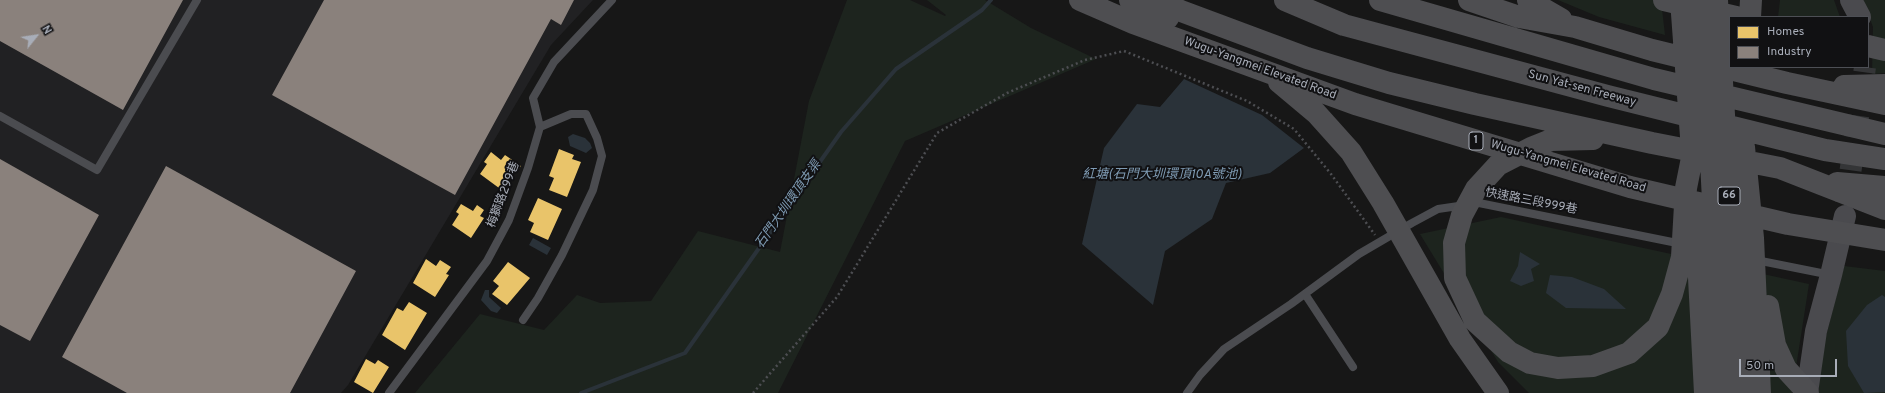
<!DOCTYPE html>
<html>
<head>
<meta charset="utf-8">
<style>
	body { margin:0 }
	#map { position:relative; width:1885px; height:393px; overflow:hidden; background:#171717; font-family:Overpass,sans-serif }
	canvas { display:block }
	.legend { position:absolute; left:1729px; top:16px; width:140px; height:52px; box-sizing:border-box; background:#111113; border:1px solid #4d4f55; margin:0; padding:5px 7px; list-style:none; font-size:12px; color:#a8adb8 }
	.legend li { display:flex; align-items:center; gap:8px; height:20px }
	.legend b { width:20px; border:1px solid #4d4f55 }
	.north { position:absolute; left:16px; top:16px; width:40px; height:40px; -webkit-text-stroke:3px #111113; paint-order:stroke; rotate:60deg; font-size:11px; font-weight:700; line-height:16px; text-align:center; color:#a8adb8 }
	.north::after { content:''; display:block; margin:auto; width:14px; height:18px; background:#a8adb8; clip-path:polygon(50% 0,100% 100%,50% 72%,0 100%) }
	.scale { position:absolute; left:1739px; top:359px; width:98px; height:18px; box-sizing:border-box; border:2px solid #a8adb8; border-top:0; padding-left:5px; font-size:12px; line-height:14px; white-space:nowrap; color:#a8adb8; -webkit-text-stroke:3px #111113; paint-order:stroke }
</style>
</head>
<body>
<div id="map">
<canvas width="1885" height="393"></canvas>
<ul class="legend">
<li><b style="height:11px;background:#e9c46a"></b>Homes</li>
<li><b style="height:11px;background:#8a817c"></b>Industry</li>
</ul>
<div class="north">N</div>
<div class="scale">50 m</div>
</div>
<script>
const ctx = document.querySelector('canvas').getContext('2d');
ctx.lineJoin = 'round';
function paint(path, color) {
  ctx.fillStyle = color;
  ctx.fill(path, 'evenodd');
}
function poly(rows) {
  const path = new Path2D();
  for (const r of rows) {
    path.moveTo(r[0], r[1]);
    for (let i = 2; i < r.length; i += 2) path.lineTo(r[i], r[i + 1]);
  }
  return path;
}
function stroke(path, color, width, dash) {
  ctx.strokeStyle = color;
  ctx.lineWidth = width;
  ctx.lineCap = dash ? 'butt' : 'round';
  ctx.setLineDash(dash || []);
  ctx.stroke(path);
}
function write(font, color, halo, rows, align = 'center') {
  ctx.font = font + ' Overpass,"Noto Sans TC",sans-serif';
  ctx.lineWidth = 4;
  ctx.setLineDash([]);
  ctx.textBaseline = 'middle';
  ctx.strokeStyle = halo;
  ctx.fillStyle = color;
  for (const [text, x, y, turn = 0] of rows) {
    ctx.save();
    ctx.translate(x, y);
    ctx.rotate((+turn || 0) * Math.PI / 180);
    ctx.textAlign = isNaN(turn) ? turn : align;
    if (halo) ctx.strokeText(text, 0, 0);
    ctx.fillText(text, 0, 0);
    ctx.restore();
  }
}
paint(poly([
	[0,0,593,0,551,45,348,385,341,393,0,393]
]), '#212123');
paint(poly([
	[847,0,910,0,945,16,946,15,927,0,985,0,1031,28,1096,59,905,141,778,393,415,393,480,314,544,330,577,295,600,303,651,301,698,231,780,252,809,101],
	[1558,0,1661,0,1665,35,1599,17],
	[1780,0,1834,0,1840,17,1778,17],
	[1863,0,1885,0,1885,73,1872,74,1873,27],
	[1501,217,1809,284,1792,393,1529,393,1498,362,1420,234],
	[1844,266,1885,271,1885,393,1819,393,1818,367]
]), '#1d241e');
paint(poly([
	[1184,79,1262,115,1304,148,1270,173,1226,183,1212,219,1165,251,1153,305,1082,244,1104,148,1137,104,1160,107],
	[573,134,585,138,590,143,592,148,586,153,570,146,568,137],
	[533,238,551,248,547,255,529,245],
	[1520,252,1540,264,1531,269,1534,281,1521,286,1510,281,1518,266],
	[1550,275,1572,277,1604,289,1626,309,1566,308,1546,293],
	[485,290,489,290,489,297,501,308,497,313,491,311,481,300],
	[1882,295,1885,297,1885,392,1864,393,1848,366,1846,331,1867,305]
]), '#2a3239');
paint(poly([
	[559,149,574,155,572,159,581,162,567,197,549,190,554,178,549,176],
	[491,152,501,160,505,155,521,166,518,170,514,167,499,188,480,174,487,164,484,162],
	[538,198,562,209,548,240,530,232,534,223,528,220],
	[461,204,473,211,477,205,484,210,480,216,484,218,471,238,452,225,459,214,456,212],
	[426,259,436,266,440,260,451,267,446,274,449,275,435,297,413,283],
	[508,262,530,278,507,305,492,294,499,286,493,281],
	[409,302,427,313,405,350,382,335,397,308,403,311],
	[366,359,375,364,378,360,389,367,373,393,354,382]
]), '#e9c46a');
paint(poly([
	[0,0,183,0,123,110,0,41],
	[324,0,574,0,561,25,551,19,455,195,272,95],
	[0,159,99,215,30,341,0,325],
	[166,166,356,271,290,393,127,393,62,357]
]), '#8a817c');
stroke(poly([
	[581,393,685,353,841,132,896,69,982,10,991,0]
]), '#2a3239', 4);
stroke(poly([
	[1846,203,1865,67]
]), '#343537', 22, [22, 11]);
stroke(poly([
	[753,393,837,297,937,133,1007,93,1085,60,1124,51,1247,101,1294,129,1331,174,1375,235]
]), '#4d4e52', 2.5, [2, 3]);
stroke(poly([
	[0,116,97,170,197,0],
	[1756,260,1831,275],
	[1305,294,1353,367],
	[523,320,538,298,562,255,593,190,602,156,597,138,586,114,571,114,540,127],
	[389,393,487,261,509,220,528,168,540,127,533,98,554,62,612,0],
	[1187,393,1200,375,1224,349,1291,304,1359,254,1412,223,1438,209,1479,203,1682,244]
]), '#4b4c50', 8);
stroke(poly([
	[1851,0,1860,17],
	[1807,393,1816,331,1831,275,1845,216]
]), '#4a4a4e', 22);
stroke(poly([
	[1080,0,1133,23,1355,104,1630,187,1788,224,1885,240],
	[1130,0,1168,18],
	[1156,0,1181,11,1307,58,1389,83,1475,104,1652,143,1780,168,1885,209],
	[1285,0,1344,25,1608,96,1825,150,1885,159],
	[1380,0,1654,79,1885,134],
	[1469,0,1519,17,1575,27,1652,50,1787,83,1885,104],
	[1528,0,1561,19],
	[1664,0,1736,17],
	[1681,0,1693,164],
	[1699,0,1711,162,1723,393],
	[1717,0,1741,393],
	[1750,17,1751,0],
	[1868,46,1885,50],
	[1279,82,1316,113,1351,152,1383,203,1460,339,1498,393],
	[1844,86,1885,85],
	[1593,139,1551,140,1531,148,1498,165,1476,189,1462,215,1454,243,1455,278,1475,321,1509,352,1530,363,1558,368,1593,366,1629,353,1658,327,1672,294,1682,257,1686,188,1692,158],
	[1744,147,1753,238,1760,393],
	[1837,183,1885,187],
	[1696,220,1705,393],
	[1768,306,1775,345,1786,369,1808,393]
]), '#4e4e51', 22);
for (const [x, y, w] of [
	[1476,141,14],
	[1729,196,22]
]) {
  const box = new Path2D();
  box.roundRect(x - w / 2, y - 9, w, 18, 3);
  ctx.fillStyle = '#111113';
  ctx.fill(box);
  stroke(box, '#a8adb8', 1);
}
write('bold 11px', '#a8adb8', null, [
	["1",1476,141],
	["66",1729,196]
]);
write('12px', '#a8adb8', '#111113', [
	["Wugu-Yangmei Elevated Road",1260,69,20],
	["Sun Yat-sen Freeway",1582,89,15],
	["Wugu-Yangmei Elevated Road",1568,167,16],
	["梅獅路299巷",504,195,-69],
	["快速路三段999巷",1531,202,11]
]);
write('italic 13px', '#7f9bb3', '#111113', [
	["紅塘(石門大圳環頂10A號池)",1162,175],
	["石門大圳環頂支渠",789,205,-55]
]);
</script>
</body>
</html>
